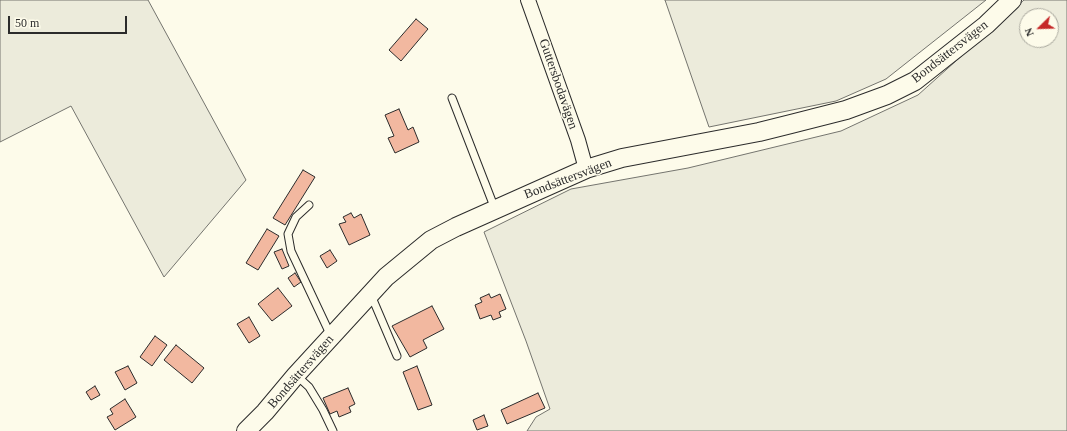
<!DOCTYPE html>
<html>
<head>
<meta charset="utf-8">
<style>
	body { margin:0 }
	#map { position:relative; width:1067px; height:431px; overflow:hidden; background:#fdfbea; font-family:Georgia,serif }
	canvas { display:block }
	.north { position:absolute; left:1019px; top:8px; width:40px; height:40px; box-sizing:border-box; background:#fdfbea; border:1px solid #a9a89e; border-radius:50%; rotate:247deg; font-size:11px; font-weight:700; line-height:16px; text-align:center; color:#2b2b2b }
	.north::after { content:''; display:block; margin:auto; width:14px; height:18px; background:#c62828; clip-path:polygon(50% 0,100% 100%,50% 72%,0 100%) }
	.scale { position:absolute; left:8px; top:16px; width:119px; height:18px; box-sizing:border-box; border:2px solid #2b2b2b; border-top:0; padding-left:5px; font-size:12px; line-height:14px; white-space:nowrap; color:#2b2b2b; -webkit-text-stroke:3px #fdfbea; paint-order:stroke }
</style>
</head>
<body>
<div id="map">
<canvas width="1067" height="431"></canvas>
<div class="north">N</div>
<div class="scale">50 m</div>
</div>
<script>
const ctx = document.querySelector('canvas').getContext('2d');
ctx.lineJoin = 'round';
function paint(path, color) {
  ctx.fillStyle = color;
  ctx.fill(path, 'evenodd');
}
function poly(rows) {
  const path = new Path2D();
  for (const r of rows) {
    path.moveTo(r[0], r[1]);
    for (let i = 2; i < r.length; i += 2) path.lineTo(r[i], r[i + 1]);
  }
  return path;
}
function stroke(path, color, width, dash) {
  ctx.strokeStyle = color;
  ctx.lineWidth = width;
  ctx.lineCap = dash ? 'butt' : 'round';
  ctx.setLineDash(dash || []);
  ctx.stroke(path);
}
function write(font, color, halo, rows, align = 'center') {
  ctx.font = font + ' Georgia,serif';
  ctx.lineWidth = 3;
  ctx.setLineDash([]);
  ctx.textBaseline = 'middle';
  ctx.strokeStyle = halo;
  ctx.fillStyle = color;
  for (const [text, x, y, turn = 0] of rows) {
    ctx.save();
    ctx.translate(x, y);
    ctx.rotate((+turn || 0) * Math.PI / 180);
    ctx.textAlign = isNaN(turn) ? turn : align;
    if (halo) ctx.strokeText(text, 0, 0);
    ctx.fillText(text, 0, 0);
    ctx.restore();
  }
}
const green = poly([
	[0,0,148,0,246,180,164,277,71,106,0,142,0,0],
	[665,0,986,0,886,79,836,101,709,127,665,0],
	[1024,0,1067,0,1067,431,527,431,536,417,550,409,526,341,484,232,571,189,688,168,841,131,918,95,1024,0],
	[1027,16,1051,16,1051,40,1027,40,1027,16]
]);
paint(green, '#ecebdb');
stroke(green, '#74746e', 1);
const building = poly([
	[416,19,428,29,401,61,389,50,416,19],
	[399,109,408,130,413,127,419,142,395,153,388,138,394,136,385,115,399,109],
	[303,170,315,177,285,225,273,218,303,170],
	[351,213,354,218,361,214,370,235,349,245,339,224,346,222,343,217,351,213],
	[267,229,279,236,258,270,246,263,267,229],
	[282,249,289,266,282,269,274,252,282,249],
	[330,250,337,261,327,268,320,256,330,250],
	[295,273,301,282,294,287,288,278,295,273],
	[278,288,292,306,272,321,258,304,278,288],
	[489,294,491,298,500,294,506,309,499,312,501,317,493,320,491,315,480,319,475,305,482,302,480,298,489,294],
	[432,306,444,329,423,340,427,348,410,357,392,326,432,306],
	[249,317,260,336,249,343,237,324,249,317],
	[155,336,167,345,152,366,140,357,155,336],
	[176,345,204,368,192,383,164,360,176,345],
	[128,366,137,383,125,390,115,372,128,366],
	[417,366,432,405,418,410,403,372,417,366],
	[95,386,100,395,91,400,86,392,95,386],
	[348,388,355,404,349,407,351,412,339,417,337,411,330,414,323,398,348,388],
	[538,393,545,408,507,424,501,410,538,393],
	[125,399,136,417,115,430,107,417,113,414,110,409,125,399],
	[484,415,488,426,477,430,473,420,484,415]
]);
paint(building, '#f2b8a0');
stroke(building, '#2b2b2b', 1);
const service = poly([
	[452,98,495,209],
	[309,205,296,217,288,234,291,251,331,336],
	[371,295,397,356],
	[296,375,309,387,323,410,333,431]
]);
const minor = poly([
	[528,0,578,140,586,169]
]);
const tertiary = poly([
	[246,431,265,412,296,375,386,277,431,240,456,227,586,169,622,158,759,132,791,124,846,110,887,95,915,81,986,25,1012,0]
]);
stroke(service, '#2b2b2b', 9);
stroke(minor, '#2b2b2b', 16);
stroke(tertiary, '#2b2b2b', 20);
stroke(service, '#fdfbea', 7);
stroke(minor, '#fdfbea', 14);
stroke(tertiary, '#fdfbea', 18);
write('13px', '#2b2b2b', '#fdfbea', [
	["Bondsättersvägen",950,52,-38],
	["Guttersbodavägen",558,84,71],
	["Bondsättersvägen",568,179,-21],
	["Bondsättersvägen",301,372,-49]
]);
</script>
</body>
</html>
